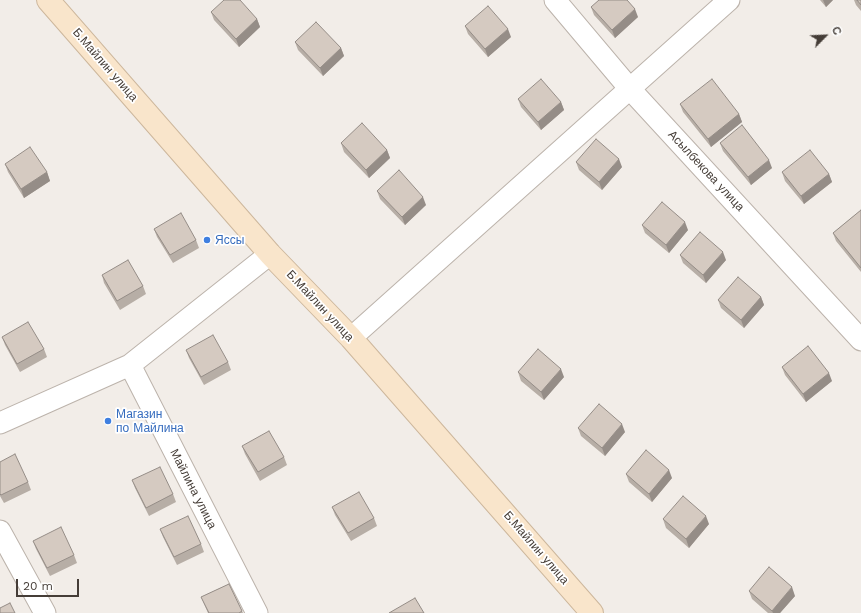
<!DOCTYPE html>
<html>
<head>
<meta charset="utf-8">
<style>
	body { margin:0 }
	#map { position:relative; width:861px; height:613px; overflow:hidden; background:#f2ede8; font-family:"Work Sans",sans-serif }
	canvas { display:block }
	.north { position:absolute; left:805px; top:16px; width:40px; height:40px; -webkit-text-stroke:3px #fff; paint-order:stroke; rotate:66deg; font-size:11px; font-weight:700; line-height:16px; text-align:center; color:#453d37 }
	.north::after { content:''; display:block; margin:auto; width:14px; height:18px; background:#453d37; clip-path:polygon(50% 0,100% 100%,50% 72%,0 100%) }
	.scale { position:absolute; left:16px; top:579px; width:63px; height:18px; box-sizing:border-box; border:2px solid #453d37; border-top:0; padding-left:5px; font-size:12px; line-height:14px; white-space:nowrap; color:#453d37; -webkit-text-stroke:3px #fff; paint-order:stroke }
</style>
</head>
<body>
<div id="map">
<canvas width="861" height="613"></canvas>
<div class="north">С</div>
<div class="scale">20 m</div>
</div>
<script>
const ctx = document.querySelector('canvas').getContext('2d');
ctx.lineJoin = 'round';
function poly(rows) {
  const path = new Path2D();
  for (const r of rows) {
    path.moveTo(r[0], r[1]);
    for (let i = 2; i < r.length; i += 2) path.lineTo(r[i], r[i + 1]);
  }
  return path;
}
function stroke(path, color, width, dash) {
  ctx.strokeStyle = color;
  ctx.lineWidth = width;
  ctx.lineCap = dash ? 'butt' : 'round';
  ctx.setLineDash(dash || []);
  ctx.stroke(path);
}
function paint(path, color) {
  ctx.fillStyle = color;
  ctx.fill(path, 'evenodd');
}
function write(font, color, halo, rows, align = 'center') {
  ctx.font = font + ' "Work Sans",sans-serif';
  ctx.lineWidth = 3.5;
  ctx.setLineDash([]);
  ctx.textBaseline = 'middle';
  ctx.strokeStyle = halo;
  ctx.fillStyle = color;
  for (const [text, x, y, turn = 0] of rows) {
    ctx.save();
    ctx.translate(x, y);
    ctx.rotate((+turn || 0) * Math.PI / 180);
    ctx.textAlign = isNaN(turn) ? turn : align;
    if (halo) ctx.strokeText(text, 0, 0);
    ctx.fillText(text, 0, 0);
    ctx.restore();
  }
}
const street = poly([
	[555,0,630,89,861,340],
	[351,338,729,0],
	[130,365,257,613],
	[0,423,130,365,270,254],
	[0,531,45,613]
]);
const secondary = poly([
	[48,0,270,254,351,338,592,613]
]);
stroke(street, '#bcb3ab', 23);
stroke(secondary, '#cdb79c', 24);
stroke(street, '#fff', 21);
stroke(secondary, '#f9e5cb', 22);
paint(poly([
	[820,0,833,0,826,7],
	[854,0,861,0,861,11,856,5],
	[591,7,638,17,615,38,594,15],
	[211,12,257,19,260,27,239,47,214,20],
	[465,26,511,37,488,57,468,34],
	[295,42,341,48,344,56,323,76,298,50],
	[518,99,561,102,564,110,541,130,521,107],
	[680,104,739,114,742,122,711,147,683,112],
	[341,143,387,150,390,158,369,178,344,152],
	[720,143,772,168,751,185,723,151],
	[576,162,622,167,602,190,579,170],
	[5,164,47,172,50,181,24,198,8,172],
	[782,172,829,174,832,182,804,204,785,181],
	[377,191,426,205,405,225,380,199],
	[861,210,861,272,836,241,833,233],
	[642,225,688,230,669,253,645,233],
	[154,229,196,240,199,248,173,263,157,237],
	[680,255,726,260,706,283,683,263],
	[102,275,143,286,146,294,120,310,104,283],
	[761,297,764,305,744,328,721,308,718,300],
	[2,337,44,349,47,357,20,372,5,345],
	[186,350,228,362,231,370,204,385,189,358],
	[782,367,832,381,806,402,785,375],
	[518,372,564,377,544,400,521,381],
	[578,428,625,432,605,456,581,436],
	[242,446,284,457,287,465,260,481,245,454],
	[0,462,28,482,31,490,4,503,0,496],
	[626,474,672,478,652,502,629,482],
	[132,480,173,494,176,502,149,516,135,488],
	[332,507,374,518,377,526,351,541,335,515],
	[663,519,709,524,689,548,666,528],
	[160,529,201,544,204,552,177,565,163,537],
	[33,541,74,555,77,563,50,576,36,549],
	[229,584,243,613,208,613,201,597],
	[749,591,795,596,780,613,768,613,752,599]
]), '#b7aea6');
paint(poly([
	[823,0,833,0,826,7],
	[635,9,638,17,615,38,612,30],
	[257,19,260,27,239,47,236,39],
	[508,29,511,37,488,57,485,49],
	[341,48,344,56,323,76,320,68],
	[561,102,564,110,541,130,538,122],
	[739,114,742,122,711,147,708,139],
	[387,150,390,158,369,178,366,170],
	[619,159,622,167,602,190,599,182],
	[769,160,772,168,751,185,748,177],
	[47,172,50,181,24,198,21,189],
	[829,174,832,182,804,204,801,196],
	[423,197,426,205,405,225,402,217],
	[685,222,688,230,669,253,666,245],
	[723,252,726,260,706,283,703,275],
	[761,297,764,305,744,328,741,320],
	[561,369,564,377,544,400,541,392],
	[829,373,832,381,806,402,803,394],
	[622,424,625,432,605,456,602,448],
	[669,470,672,478,652,502,649,494],
	[706,516,709,524,689,548,686,539],
	[792,587,795,596,780,613,773,613,772,611]
]), '#958d87');
const building = poly([
	[224,0,240,0,257,19,236,39,211,12,224,0],
	[599,0,627,0,635,9,612,30,591,7,599,0],
	[857,0,861,0,861,5,857,0],
	[488,6,508,29,485,49,465,26,488,6],
	[316,22,341,48,320,68,295,42,316,22],
	[541,79,561,102,538,122,518,99,541,79],
	[712,79,739,114,708,139,680,104,712,79],
	[362,123,387,150,366,170,341,143,362,123],
	[742,125,769,160,748,177,720,143,742,125],
	[596,139,619,159,599,182,576,162,596,139],
	[30,147,47,172,21,189,5,164,30,147],
	[810,150,829,174,801,196,782,172,810,150],
	[399,170,423,197,402,217,377,191,399,170],
	[662,202,685,222,666,245,642,225,662,202],
	[861,210,861,268,833,233,861,210],
	[181,213,196,240,170,255,154,229,181,213],
	[700,232,723,252,703,275,680,255,700,232],
	[128,260,143,286,117,301,102,275,128,260],
	[738,277,761,297,741,320,718,300,738,277],
	[28,322,44,349,17,364,2,337,28,322],
	[213,335,228,362,201,377,186,350,213,335],
	[808,346,829,373,803,394,782,367,808,346],
	[538,349,561,369,541,392,518,372,538,349],
	[599,404,622,424,602,448,578,428,599,404],
	[269,431,284,457,258,472,242,446,269,431],
	[646,450,669,470,649,494,626,474,646,450],
	[15,454,28,482,1,495,0,494,0,462,15,454],
	[160,467,173,494,146,508,132,480,160,467],
	[359,492,374,518,348,533,332,507,359,492],
	[683,496,706,516,686,539,663,519,683,496],
	[188,516,201,544,174,557,160,529,188,516],
	[61,527,74,555,47,568,33,541,61,527],
	[769,567,792,587,772,611,749,591,769,567],
	[229,584,242,611,239,613,209,613,201,597,229,584],
	[415,598,424,613,389,613,415,598],
	[10,603,15,613,0,613,0,608,10,603]
]);
paint(building, '#d5cac1');
stroke(building, '#958d87', 1);
for (const [x, y, r, color] of [
	[207,240,4,"#3f7fe0"],
	[108,421,4,"#3f7fe0"]
]) {
  const dot = new Path2D();
  dot.arc(x, y, r, 0, 2 * Math.PI);
  ctx.fillStyle = color;
  ctx.fill(dot);
  stroke(dot, '#fff', 1.5);
}
write('12px', '#453d37', '#fff', [
	["Б.Майлин улица",105,65,49],
	["Асылбекова улица",706,171,47],
	["Б.Майлин улица",320,306,47],
	["Майлина улица",193,489,63],
	["Б.Майлин улица",536,548,49]
]);
write('12px', '#366cbe', '#fff', [
	["Яссы",215,240],
	["Магазин",116,414],
	["по Майлина",116,428]
], 'left');
</script>
</body>
</html>
